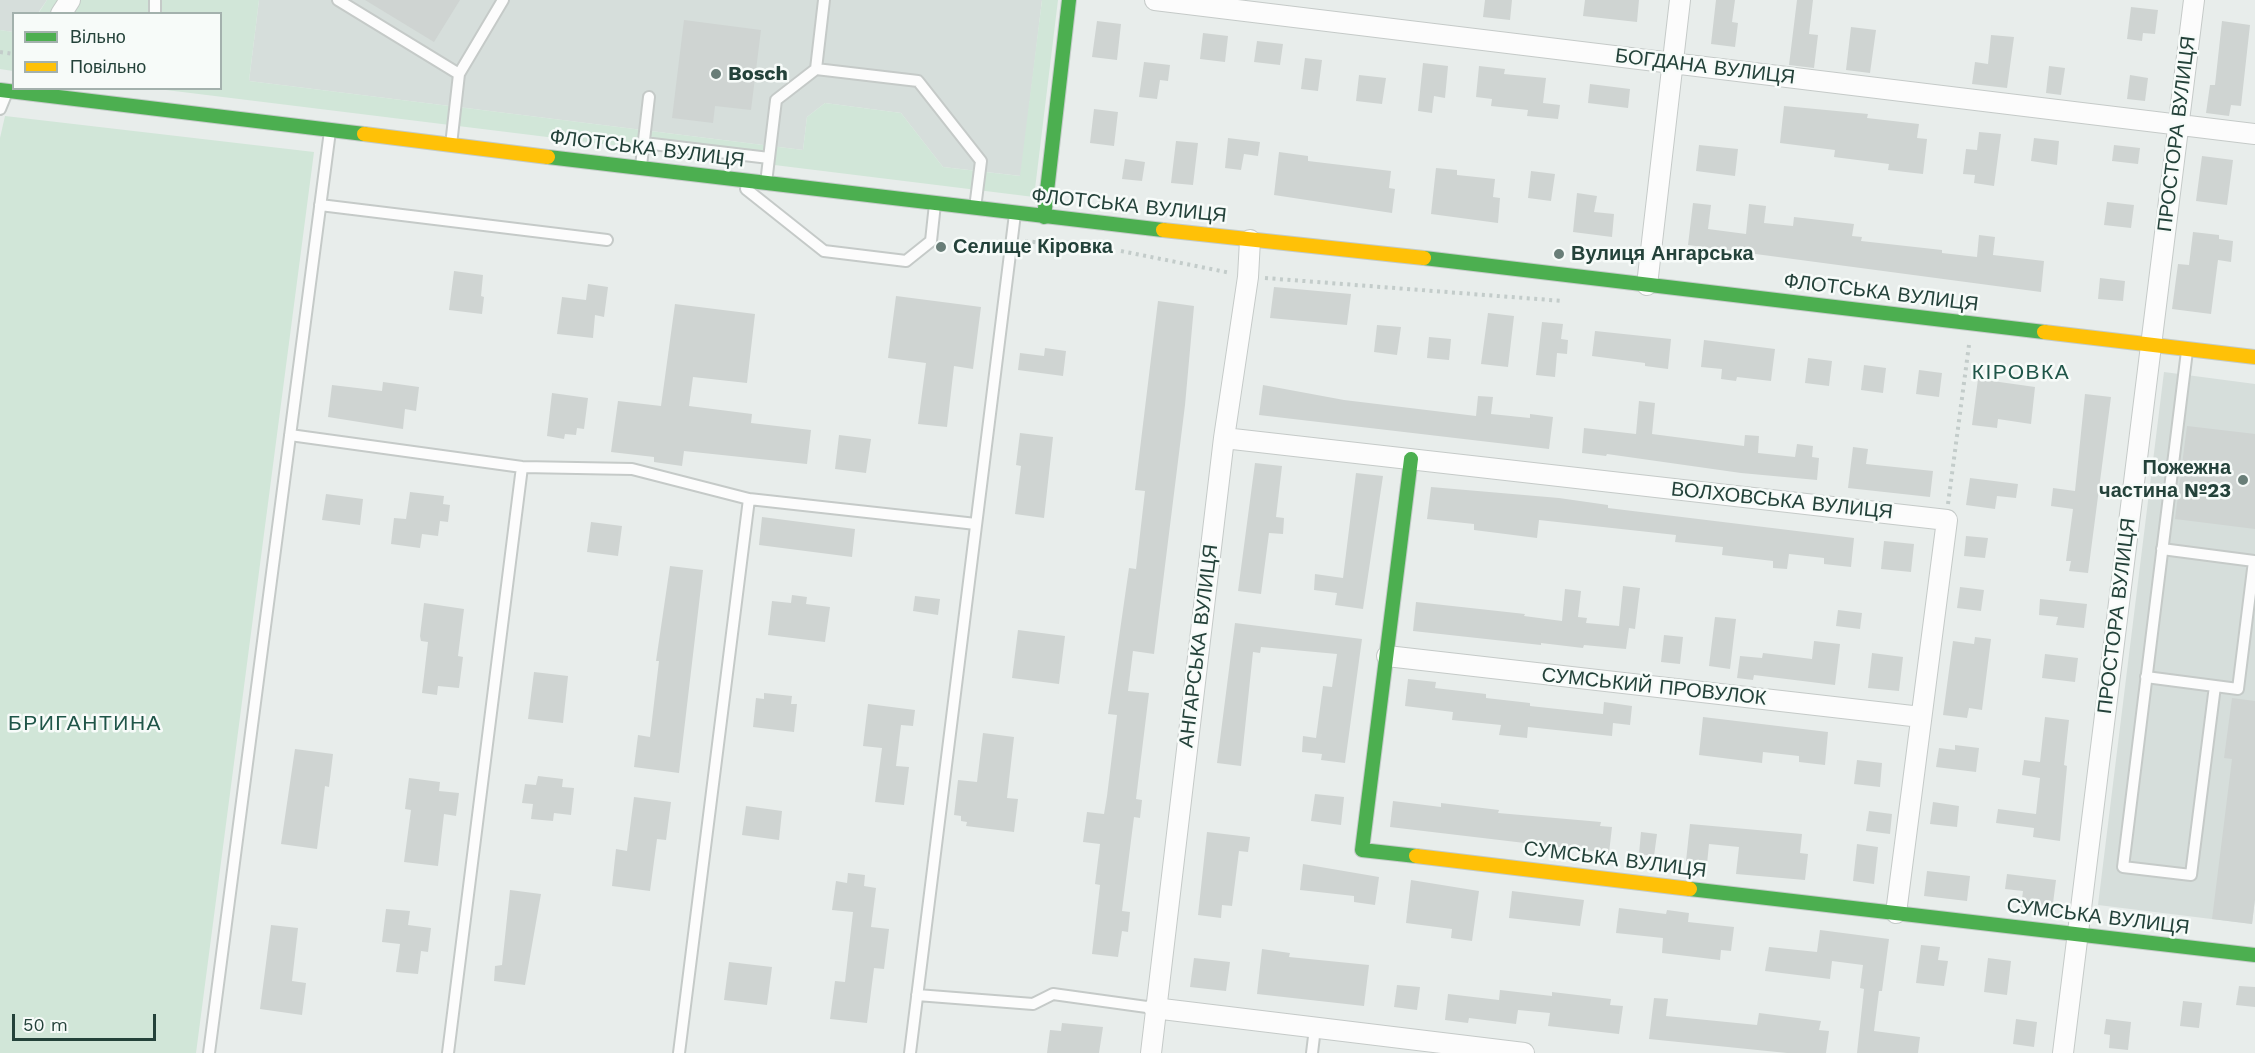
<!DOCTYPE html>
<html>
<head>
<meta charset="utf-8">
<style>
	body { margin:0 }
	#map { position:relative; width:2255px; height:1053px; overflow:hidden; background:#e8edeb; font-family:"Work Sans",sans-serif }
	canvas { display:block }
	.legend { position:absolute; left:12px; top:12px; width:210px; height:78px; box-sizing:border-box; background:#f7fbf9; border:2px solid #a3b1ad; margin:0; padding:8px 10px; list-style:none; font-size:18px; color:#24423a }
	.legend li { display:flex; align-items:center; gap:12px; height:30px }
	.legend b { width:30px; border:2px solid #a3b1ad }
	.scale { position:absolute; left:12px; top:1014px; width:144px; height:27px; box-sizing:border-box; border:3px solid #24423a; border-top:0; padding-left:8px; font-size:18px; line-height:21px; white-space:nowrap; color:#24423a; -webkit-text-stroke:4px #f7fbf9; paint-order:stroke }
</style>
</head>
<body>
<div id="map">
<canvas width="2255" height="1053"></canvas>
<ul class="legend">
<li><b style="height:8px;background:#4caf50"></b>Вільно</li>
<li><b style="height:8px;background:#ffc107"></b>Повільно</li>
</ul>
<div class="scale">50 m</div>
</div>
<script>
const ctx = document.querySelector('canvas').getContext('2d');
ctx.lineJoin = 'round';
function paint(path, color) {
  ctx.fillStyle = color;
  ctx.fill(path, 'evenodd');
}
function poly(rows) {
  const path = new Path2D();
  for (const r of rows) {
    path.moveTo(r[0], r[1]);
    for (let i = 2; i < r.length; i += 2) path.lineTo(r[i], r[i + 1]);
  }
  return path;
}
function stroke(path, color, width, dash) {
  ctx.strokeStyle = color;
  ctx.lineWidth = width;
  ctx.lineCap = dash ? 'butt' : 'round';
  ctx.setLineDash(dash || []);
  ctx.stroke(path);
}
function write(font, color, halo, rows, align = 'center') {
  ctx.font = font + ' "Work Sans",sans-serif';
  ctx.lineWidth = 5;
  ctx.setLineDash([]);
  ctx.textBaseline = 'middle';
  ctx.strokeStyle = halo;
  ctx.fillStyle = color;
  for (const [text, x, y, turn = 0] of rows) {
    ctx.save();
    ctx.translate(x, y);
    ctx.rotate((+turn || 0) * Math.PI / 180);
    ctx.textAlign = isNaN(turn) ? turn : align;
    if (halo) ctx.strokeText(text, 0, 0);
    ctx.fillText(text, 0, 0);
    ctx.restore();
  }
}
paint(poly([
	[0,0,47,0,38,13,14,14,13,32,0,30],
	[259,0,1042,0,1021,176,943,167,901,113,825,103,807,117,803,150,249,81],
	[2164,372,2255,384,2255,899,2252,924,2098,905]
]), '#d6dedb');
paint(poly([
	[47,0,259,0,249,81,803,150,807,117,825,103,901,113,943,167,1020,176,1042,0,1058,0,1034,197,158,89,220,88,220,14,38,14],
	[0,30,13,32,13,71,0,69],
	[5,116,314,152,196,1053,0,1053,0,138]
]), '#d1e6d8');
paint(poly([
	[365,0,460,0,434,42],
	[1485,0,1512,0,1510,20,1483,17],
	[1585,0,1639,0,1637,22,1583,16],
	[1716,0,1735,0,1732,22,1738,23,1735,47,1711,44],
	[1797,0,1813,0,1809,34,1818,35,1814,68,1789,65],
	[2131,7,2158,10,2155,34,2143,33,2142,41,2127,39],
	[684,20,761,30,751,110,715,106,713,123,672,118],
	[1097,21,1121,24,1117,60,1092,57],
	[2222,21,2250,25,2241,106,2231,105,2229,116,2206,113,2210,85,2215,85],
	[1851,27,1876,30,1870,73,1846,70],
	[1203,33,1228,36,1225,62,1200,59],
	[1991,35,2014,37,2007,88,1972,84,1975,62,1988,64],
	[1257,41,1283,44,1280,65,1254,62],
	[1305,58,1322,60,1318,91,1301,89],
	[1144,62,1170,65,1168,81,1160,80,1157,99,1139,97],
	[1423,63,1448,66,1445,98,1434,96,1432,113,1418,111],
	[1479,66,1505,69,1504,74,1546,78,1543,103,1560,105,1558,119,1527,116,1528,110,1491,106,1492,99,1476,97],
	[2049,66,2065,68,2061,95,2046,93],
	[1359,75,1386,78,1382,104,1356,101],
	[2130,75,2148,78,2145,101,2127,99],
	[1590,84,1630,89,1628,108,1588,103],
	[1784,106,1868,114,1867,118,1919,124,1917,138,1927,139,1923,174,1888,170,1889,164,1834,157,1835,150,1780,143],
	[1094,109,1118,112,1114,146,1090,143],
	[1979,132,2001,134,1994,186,1974,183,1975,175,1963,174,1966,149,1977,150],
	[1228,138,1260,142,1258,156,1244,154,1241,170,1225,168],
	[2034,138,2059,141,2057,165,2031,161],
	[1176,141,1198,143,1193,185,1171,183],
	[1699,145,1738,149,1735,176,1696,171],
	[2114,145,2140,148,2138,164,2112,161],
	[1279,152,1308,156,1308,161,1391,171,1389,188,1395,189,1392,213,1274,195],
	[2202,156,2233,160,2227,205,2196,201],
	[1125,159,1145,162,1142,181,1122,179],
	[1436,168,1457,170,1457,175,1495,179,1493,197,1500,198,1498,223,1431,214],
	[1531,171,1555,174,1551,201,1528,198],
	[1577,193,1597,196,1594,212,1614,214,1612,237,1573,232],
	[2107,202,2134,205,2131,228,2104,225],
	[1693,203,1711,205,1708,229,1746,234,1749,204,1766,206,1764,223,1793,226,1794,217,1854,224,1852,236,1862,237,1861,241,1942,250,1942,253,1977,257,1979,235,1995,237,1993,255,2044,261,2041,292,1688,245],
	[2193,232,2219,235,2219,239,2233,241,2231,262,2218,260,2211,314,2172,309,2178,264,2189,265],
	[454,271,483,275,481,296,484,297,482,314,449,310],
	[2100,278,2125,281,2123,301,2098,299],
	[588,284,608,287,604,317,595,315,593,338,557,334,562,297,586,300],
	[1274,287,1351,294,1347,325,1270,318],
	[896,296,981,307,973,369,954,366,947,427,918,424,926,363,888,358],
	[1158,301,1194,306,1185,405,1154,654,1133,651,1128,691,1149,693,1136,799,1142,800,1140,818,1134,817,1122,911,1130,912,1128,932,1122,931,1118,957,1092,954,1100,885,1095,884,1100,844,1083,842,1087,812,1104,814,1107,796,1117,715,1108,714,1129,568,1136,569,1145,491,1135,490],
	[675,304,755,314,747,383,693,377,689,406,752,414,751,423,811,430,807,464,684,451,682,466,654,462,654,457,611,452,618,401,661,406],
	[1488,313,1514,316,1508,367,1481,364],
	[1542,322,1563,324,1561,339,1568,340,1567,354,1557,353,1555,377,1536,375],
	[1377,325,1401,327,1397,355,1374,352],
	[1595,331,1671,339,1668,369,1645,366,1645,363,1592,356],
	[1429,337,1451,339,1449,360,1427,358],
	[1704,340,1775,349,1771,381,1737,377,1736,381,1721,379,1722,369,1701,367],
	[1045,348,1066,351,1063,376,1018,370,1020,353,1044,356],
	[1808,358,1832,361,1829,386,1805,383],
	[1864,365,1886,368,1883,393,1861,390],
	[1919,370,1942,373,1939,397,1916,394],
	[1978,379,2035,387,2031,424,1998,419,1997,428,1972,425],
	[383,382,419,387,416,411,405,409,403,429,328,417,332,385,382,391],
	[1263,385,1344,400,1476,416,1478,396,1493,397,1491,414,1530,418,1530,414,1553,417,1549,449,1259,415],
	[552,393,588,398,584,429,577,428,576,435,565,434,564,439,547,436],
	[2085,394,2111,397,2088,573,2069,571,2071,561,2066,561,2073,509,2051,506,2053,488,2075,491],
	[1639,401,1655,403,1652,434,1744,446,1745,435,1759,436,1758,453,1795,457,1797,444,1813,446,1812,457,1819,458,1817,480,1741,473,1607,454,1606,456,1582,453,1584,428,1636,434],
	[2187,426,2255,434,2255,529,2175,519],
	[1020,433,1053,437,1044,518,1015,514,1021,466,1016,465],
	[839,435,871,439,866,473,835,469],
	[1853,447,1868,449,1866,464,1933,471,1930,497,1848,488],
	[1255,463,1282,466,1276,517,1284,518,1283,534,1269,533,1261,594,1238,591],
	[1356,473,1383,476,1363,609,1335,605,1337,593,1314,590,1315,574,1343,578],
	[1970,478,2018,484,2016,498,1997,496,1995,509,1966,505],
	[1431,487,1559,498,1608,505,1608,508,1854,538,1851,567,1824,564,1824,558,1789,554,1787,569,1773,568,1773,561,1722,555,1723,547,1675,542,1676,535,1539,520,1537,538,1474,530,1474,524,1427,519],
	[410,492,444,496,443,504,450,505,448,522,440,521,438,536,422,534,420,548,391,544,394,518,406,519],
	[326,494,363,499,360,525,322,520],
	[762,517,855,529,852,557,759,545],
	[591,522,622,526,618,556,587,552],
	[1966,536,1988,538,1985,558,1964,556],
	[1884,541,1914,544,1911,572,1881,569],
	[670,566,703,570,679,773,634,767,638,735,650,737,659,661,656,661],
	[1623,586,1640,588,1635,629,1629,628,1626,649,1584,645,1583,648,1541,643,1541,645,1413,631,1416,602,1525,614,1524,616,1562,621,1565,589,1581,591,1578,617,1587,618,1586,623,1619,626],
	[1960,587,1984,590,1981,611,1957,608],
	[792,595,807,597,806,604,830,607,825,642,768,635,772,601,791,603],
	[915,596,940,599,938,615,913,611],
	[2040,599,2087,604,2084,628,2056,625,2058,617,2039,615],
	[424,603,464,609,458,656,463,657,459,688,438,686,437,695,422,693,428,642,421,641,420,636],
	[1838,610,1862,613,1860,629,1836,626],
	[1715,617,1736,619,1730,669,1709,666],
	[1235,623,1362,639,1345,763,1321,760,1322,754,1302,752,1303,736,1316,738,1323,686,1332,687,1337,654,1261,647,1260,653,1253,652,1241,766,1217,763],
	[1018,630,1065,636,1059,684,1012,678],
	[1664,635,1683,637,1680,664,1661,662],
	[1975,637,1991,639,1982,710,1969,708,1967,718,1943,715,1953,641,1974,644],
	[1814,641,1840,644,1835,685,1754,675,1753,680,1737,678,1740,656,1762,658,1763,653,1812,659],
	[1872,653,1903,657,1899,691,1868,688],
	[2045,654,2078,658,2075,682,2042,678],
	[534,672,568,676,563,723,528,719],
	[1408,679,1436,682,1435,688,1486,694,1486,698,1530,703,1530,706,1603,714,1604,702,1632,706,1630,725,1613,723,1612,736,1528,727,1527,738,1499,735,1501,725,1452,720,1453,712,1405,706],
	[764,693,792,696,791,704,797,704,794,732,753,727,756,698,764,699],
	[2232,698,2255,701,2255,899,2252,924,2212,919,2232,759,2224,758],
	[868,704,915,710,913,726,901,725,896,766,909,767,904,805,875,802,882,748,863,746],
	[1703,717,1828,732,1825,765,1799,762,1799,756,1763,752,1762,763,1699,755],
	[2045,717,2069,720,2064,765,2067,766,2060,841,2033,837,2034,828,1996,823,1998,809,2036,814,2040,778,2022,775,2024,760,2040,762],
	[983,733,1014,737,1007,798,1018,799,1014,832,966,826,967,822,961,821,961,816,954,815,958,780,977,782],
	[1955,745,1979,748,1976,772,1936,767,1939,748,1955,750],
	[295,749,333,754,329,787,325,786,317,849,281,844],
	[1857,760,1882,763,1880,787,1854,784],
	[538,776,563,779,562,787,574,788,571,815,554,813,553,821,531,819,533,804,522,803,525,784,536,785],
	[409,778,440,782,439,791,459,793,456,816,444,814,438,866,404,862,411,810,405,809],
	[1315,794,1344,797,1341,825,1311,821],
	[634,797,671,802,666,840,657,839,650,891,612,886,616,849,627,851],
	[1393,801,1441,807,1441,803,1499,810,1498,813,1601,822,1600,826,1612,827,1609,853,1390,827],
	[1933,802,1959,806,1957,827,1930,824],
	[746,806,782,811,779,840,742,835],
	[1869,811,1892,814,1890,834,1866,831],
	[1690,824,1802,834,1800,853,1808,854,1805,880,1736,874,1739,847,1709,844,1707,864,1686,861],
	[1207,832,1250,837,1248,852,1239,851,1232,906,1222,905,1221,918,1198,915],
	[1641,832,1657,834,1654,856,1639,854],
	[1857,844,1878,847,1874,884,1853,881],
	[1303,864,1379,877,1375,905,1354,902,1354,896,1300,890],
	[1927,871,1970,876,1967,901,1924,896],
	[848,873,865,875,864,886,876,888,871,927,889,929,884,969,874,968,867,1023,830,1019,835,981,845,982,853,912,832,910,836,881,847,883],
	[2007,874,2056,880,2052,911,2021,907,2023,891,2005,889],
	[1411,880,1479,891,1472,941,1451,938,1452,929,1406,923],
	[510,890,541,894,525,985,494,981,495,966,502,965],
	[1512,891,1584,900,1580,926,1509,918],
	[1619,908,1666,914,1667,910,1689,913,1688,922,1734,927,1731,951,1721,950,1720,960,1662,953,1663,938,1616,933],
	[386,909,410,911,408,925,431,928,428,952,421,951,418,974,396,972,400,944,382,942],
	[271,925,298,928,292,981,306,983,302,1015,260,1009],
	[1820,930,1889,939,1882,991,1879,991,1874,1031,1920,1037,1918,1053,1857,1053,1864,989,1860,988,1863,965,1832,961,1830,979,1765,971,1769,947,1817,952],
	[1921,945,1940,947,1938,960,1948,961,1944,986,1916,983],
	[1262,949,1290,953,1289,957,1369,965,1364,1006,1257,994],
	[1194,958,1230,962,1226,991,1190,987],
	[1988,958,2011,961,2007,995,1984,992],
	[729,962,772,967,767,1005,724,1000],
	[1397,985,1420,987,1417,1010,1394,1007],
	[2239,986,2255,987,2255,1007,2236,1005],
	[1500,990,1552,996,1552,992,1611,999,1610,1005,1623,1006,1619,1034,1548,1026,1550,1013,1518,1010,1516,1024,1469,1018,1468,1023,1445,1020,1448,994,1499,1000],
	[1654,998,1668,999,1666,1016,1757,1025,1759,1013,1821,1021,1819,1030,1829,1031,1826,1053,1787,1053,1649,1039],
	[2183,1001,2202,1003,2199,1028,2180,1026],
	[2016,1019,2037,1022,2034,1047,2013,1044],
	[2106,1019,2131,1022,2128,1050,2109,1048,2110,1035,2104,1034],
	[1062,1023,1103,1027,1099,1053,1047,1053,1050,1030,1061,1031]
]), '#cfd4d2');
const lane = poly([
	[338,0,459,74],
	[155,14,155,0],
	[816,69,824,0],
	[0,109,7,92],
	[644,143,769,158],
	[451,145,459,74,503,0],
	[641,166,649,97],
	[766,183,776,100,816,69,918,81,981,161,975,208],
	[746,189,824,251,906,261,931,241,935,204],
	[320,205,607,240],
	[2187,351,2123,867,2191,875,2215,686],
	[290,435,522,467,632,469,749,499,976,524],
	[2146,677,2238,689,2254,561,2162,549],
	[917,995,1033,1004,1053,994,1154,1008],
	[209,1053,330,131],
	[448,1053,522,467],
	[679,1053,749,499],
	[910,1053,1015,214],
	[1312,1053,1315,1028]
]);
const street = poly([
	[1155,0,2255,134],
	[61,14,70,0],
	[1647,285,1680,0],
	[1224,438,1947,520,1896,913],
	[1387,656,1921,717],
	[1154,1008,1524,1053],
	[1151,1053,1224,438,1248,277,1250,240],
	[2063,1053,2194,0]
]);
const fast = poly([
	[0,90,364,134],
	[548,157,1163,230],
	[1044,217,1069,0],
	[1424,258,2044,332],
	[1411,459,1362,850,1416,856],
	[1690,889,2255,955]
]);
const slow = poly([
	[364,134,548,157],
	[1163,230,1424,258],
	[2044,332,2255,357],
	[1416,856,1690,889]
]);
stroke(lane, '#c5cac8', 14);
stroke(street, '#c5cac8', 22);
stroke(fast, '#c3cbc8', 16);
stroke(slow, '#c3cbc8', 16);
stroke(poly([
	[0,52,14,54],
	[1025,241,1107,250],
	[1121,251,1231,273],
	[1265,278,1563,301],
	[1948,504,1969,345]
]), '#c3ccca', 4, [3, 4.5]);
stroke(lane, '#fcfcfc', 10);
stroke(street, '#fcfcfc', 20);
stroke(fast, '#4caf50', 14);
stroke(slow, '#ffc107', 14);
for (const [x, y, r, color] of [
	[716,74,6,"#697e78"],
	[941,247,6,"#697e78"],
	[1559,254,6,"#697e78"],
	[2243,480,6,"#697e78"]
]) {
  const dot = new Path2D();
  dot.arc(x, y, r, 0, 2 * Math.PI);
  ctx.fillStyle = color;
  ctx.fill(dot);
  stroke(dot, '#f7fbf9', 2);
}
write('20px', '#24423a', '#f7fbf9', [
	["БОГДАНА ВУЛИЦЯ",1705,67,7],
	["ПРОСТОРА ВУЛИЦЯ",2177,134,-83],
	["ФЛОТСЬКА ВУЛИЦЯ",647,149,7],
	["ФЛОТСЬКА ВУЛИЦЯ",1129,206,6],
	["ФЛОТСЬКА ВУЛИЦЯ",1881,293,7],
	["ВОЛХОВСЬКА ВУЛИЦЯ",1782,501,6],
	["ПРОСТОРА ВУЛИЦЯ",2117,616,-83],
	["АНГАРСЬКА ВУЛИЦЯ",1199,646,-83],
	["СУМСЬКИЙ ПРОВУЛОК",1654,687,6],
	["СУМСЬКА ВУЛИЦЯ",1615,860,7],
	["СУМСЬКА ВУЛИЦЯ",2098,917,7]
]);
write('bold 20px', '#24423a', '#f7fbf9', [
	["Bosch",728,74],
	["Селище Кіровка",953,247],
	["Вулиця Ангарська",1571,254],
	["Пожежна",2231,468,"right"],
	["частина №23",2231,491,"right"]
], 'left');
ctx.letterSpacing = '1.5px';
write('21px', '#1f5548', '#f7fbf9', [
	["КІРОВКА",2021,373],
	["БРИГАНТИНА",85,724]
]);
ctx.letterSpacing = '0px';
</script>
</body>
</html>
